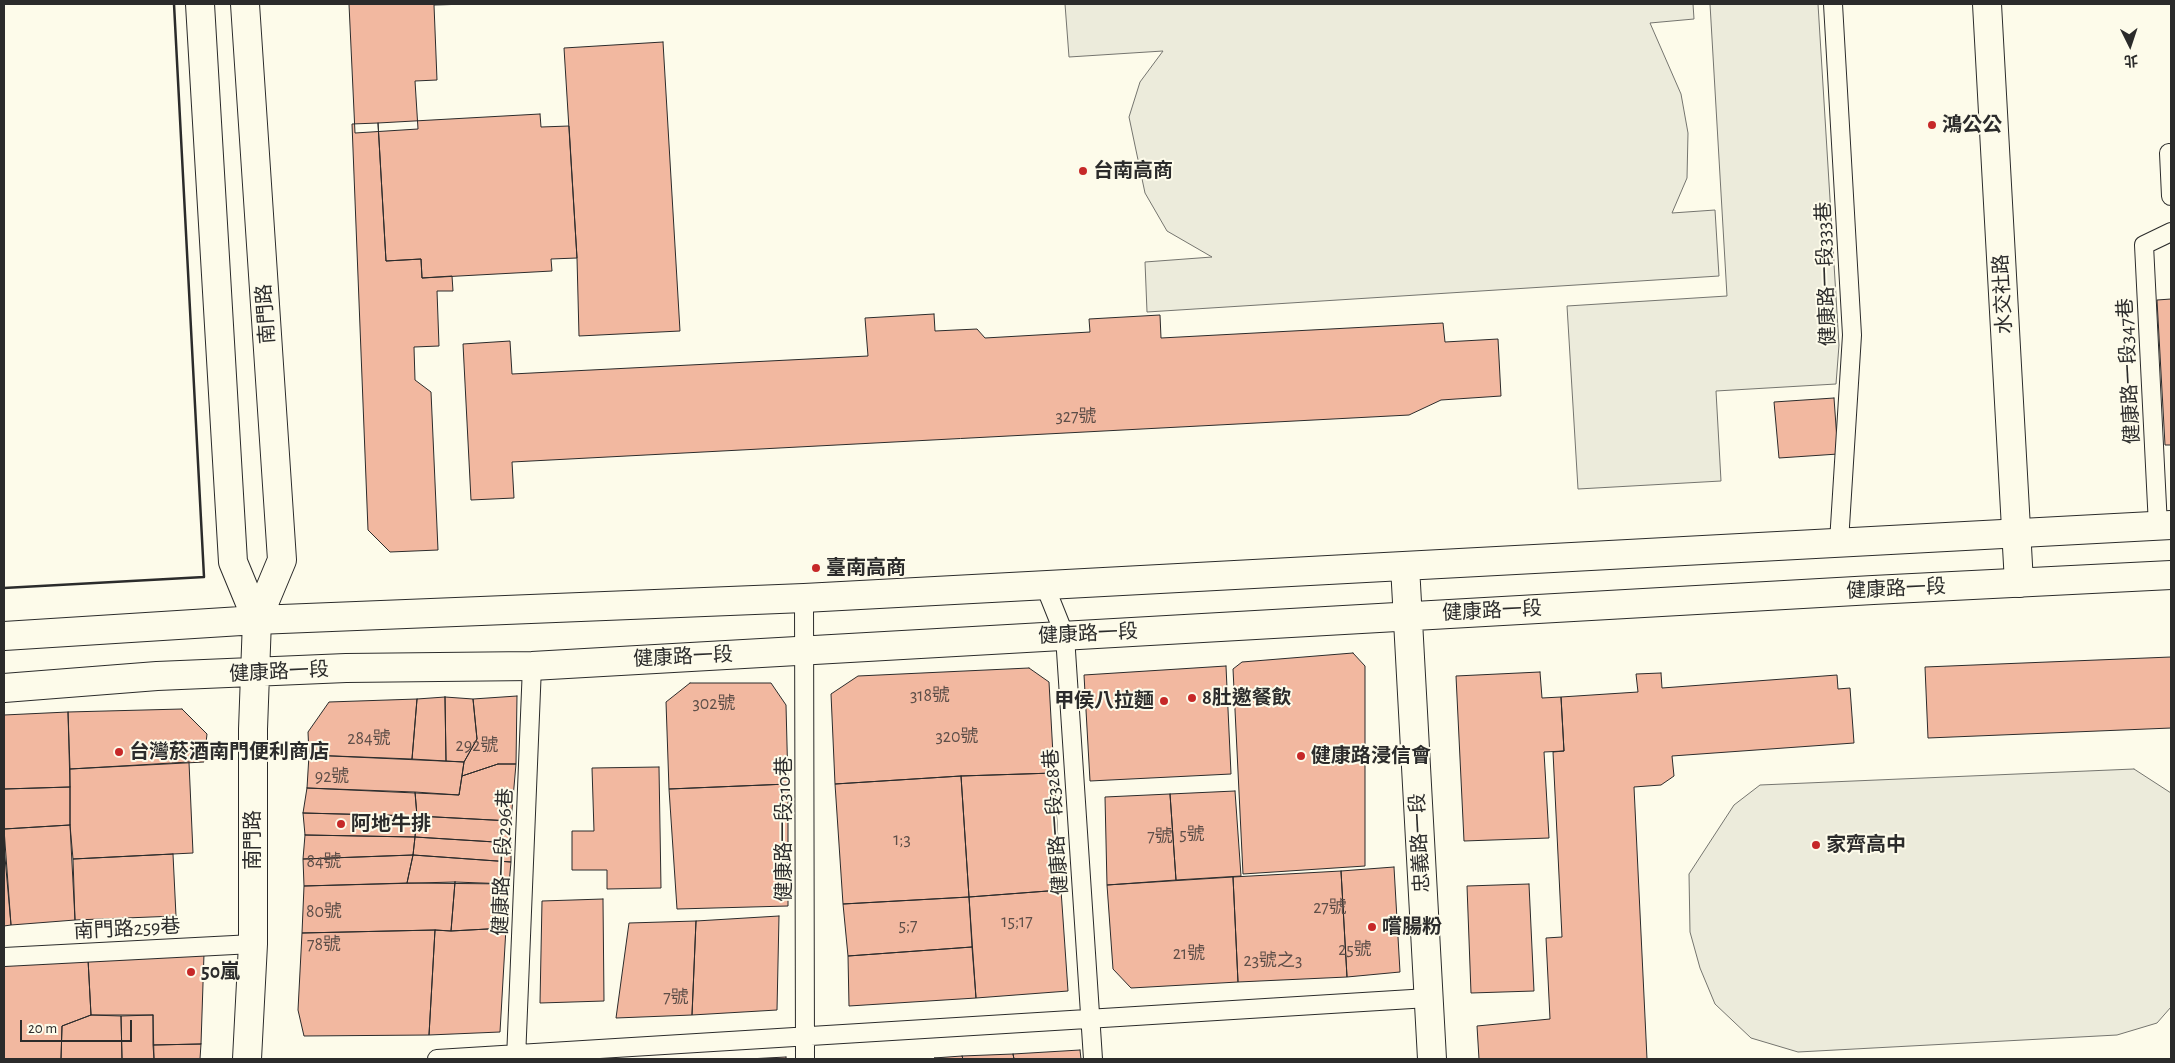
<!DOCTYPE html>
<html>
<head>
<meta charset="utf-8">
<style>
	body { margin:0 }
	#map { position:relative; width:2175px; height:1063px; overflow:hidden; background:#fdfbea; font-family:"Alegreya Sans","Noto Sans TC",sans-serif }
	canvas { display:block }
	.frame { position:absolute; inset:0; border:5px solid #2b2b2b; pointer-events:none }
	.north { position:absolute; left:2105px; top:20px; width:50px; height:50px; -webkit-text-stroke:4px #fdfbea; paint-order:stroke; rotate:176deg; font-size:14px; font-weight:700; line-height:20px; text-align:center; color:#2b2b2b }
	.north::after { content:''; display:block; margin:auto; width:18px; height:22px; background:#2b2b2b; clip-path:polygon(50% 0,100% 100%,50% 72%,0 100%) }
	.scale { position:absolute; left:20px; top:1020px; width:112px; height:22px; box-sizing:border-box; border:2px solid #2b2b2b; border-top:0; padding-left:6px; font-size:15px; line-height:18px; white-space:nowrap; color:#2b2b2b; -webkit-text-stroke:4px #fdfbea; paint-order:stroke }
</style>
</head>
<body>
<div id="map">
<canvas width="2175" height="1063"></canvas>
<div class="frame"></div>
<div class="north">北</div>
<div class="scale">20 m</div>
</div>
<script>
const ctx = document.querySelector('canvas').getContext('2d');
ctx.lineJoin = 'round';
function paint(path, color) {
  ctx.fillStyle = color;
  ctx.fill(path, 'evenodd');
}
function poly(rows) {
  const path = new Path2D();
  for (const r of rows) {
    path.moveTo(r[0], r[1]);
    for (let i = 2; i < r.length; i += 2) path.lineTo(r[i], r[i + 1]);
  }
  return path;
}
function stroke(path, color, width, dash) {
  ctx.strokeStyle = color;
  ctx.lineWidth = width;
  ctx.lineCap = dash ? 'butt' : 'round';
  ctx.setLineDash(dash || []);
  ctx.stroke(path);
}
function write(font, color, halo, rows, align = 'center') {
  ctx.font = font + ' "Alegreya Sans","Noto Sans TC",sans-serif';
  ctx.lineWidth = 4;
  ctx.setLineDash([]);
  ctx.textBaseline = 'middle';
  ctx.strokeStyle = halo;
  ctx.fillStyle = color;
  for (const [text, x, y, turn = 0] of rows) {
    ctx.save();
    ctx.translate(x, y);
    ctx.rotate((+turn || 0) * Math.PI / 180);
    ctx.textAlign = isNaN(turn) ? turn : align;
    if (halo) ctx.strokeText(text, 0, 0);
    ctx.fillText(text, 0, 0);
    ctx.restore();
  }
}
const green = poly([
	[1065,4,1693,4,1694,19,1650,23,1681,94,1688,133,1687,178,1672,213,1715,210,1719,276,1147,312,1145,262,1212,257,1167,231,1145,193,1129,117,1140,82,1163,51,1069,57,1065,4],
	[1710,4,1818,4,1839,345,1836,384,1716,391,1721,481,1578,489,1567,306,1727,296,1710,4],
	[2134,769,2171,793,2171,1007,2157,1023,2117,1035,1798,1052,1751,1038,1715,1004,1700,968,1690,932,1689,874,1734,805,1760,785,2134,769]
]);
paint(green, '#ecebdb');
stroke(green, '#74746e', 1);
const building = poly([
	[349,4,469,4,434,5,437,80,415,81,418,129,355,133,349,4],
	[663,42,680,331,579,336,577,258,564,48,663,42],
	[540,114,541,127,569,126,577,258,551,259,552,271,422,278,421,259,386,261,378,123,540,114],
	[378,123,386,261,421,259,422,278,452,276,453,291,437,291,439,346,414,347,415,380,431,392,438,550,390,552,368,530,352,124,378,123],
	[2171,299,2171,445,2165,445,2157,300,2171,299],
	[934,314,935,331,977,329,985,338,1090,332,1089,319,1160,315,1161,338,1443,323,1445,342,1498,339,1501,396,1441,400,1409,415,512,462,514,498,471,500,463,344,510,341,512,374,868,356,865,318,934,314],
	[1834,398,1838,454,1779,458,1774,402,1834,398],
	[1353,653,1365,666,1365,866,1243,874,1233,669,1242,662,1353,653],
	[2171,657,2171,728,1928,738,1925,667,2171,657],
	[1226,666,1231,774,1090,781,1084,675,1226,666],
	[1029,668,1049,682,1054,773,961,776,835,784,831,694,858,676,1029,668],
	[1540,672,1542,698,1561,697,1564,751,1544,752,1549,838,1464,841,1456,676,1540,672],
	[1661,673,1662,688,1837,675,1838,689,1850,688,1854,743,1672,756,1674,776,1661,785,1634,787,1647,1059,1479,1059,1477,1026,1550,1019,1546,938,1562,937,1553,752,1564,751,1561,697,1638,692,1636,674,1661,673],
	[690,683,771,683,786,705,788,784,669,789,666,702,690,683],
	[517,696,516,764,498,764,462,776,464,762,477,739,473,699,517,696],
	[445,697,446,761,412,759,417,699,445,697],
	[445,697,473,699,477,739,464,762,446,761,445,697],
	[417,699,412,759,309,755,308,732,329,702,417,699],
	[182,709,207,734,204,762,70,769,68,712,182,709],
	[68,712,70,787,4,789,4,715,68,712],
	[309,755,464,762,459,795,307,788,309,755],
	[189,762,193,853,73,859,70,825,70,769,189,762],
	[498,764,516,764,511,821,417,816,415,792,459,795,462,776,498,764],
	[659,767,661,888,607,889,607,870,572,870,572,831,594,831,592,768,659,767],
	[1054,773,1061,890,969,897,961,776,1054,773],
	[961,776,969,897,843,904,835,784,961,776],
	[788,784,788,906,677,909,669,789,788,784],
	[70,787,70,825,4,829,4,789,70,787],
	[307,788,415,792,417,816,303,813,307,788],
	[1235,791,1241,876,1176,880,1170,794,1235,791],
	[1170,794,1176,880,1107,885,1105,797,1170,794],
	[303,813,417,816,415,837,305,835,303,813],
	[417,816,511,821,511,843,415,837,417,816],
	[70,825,75,920,11,925,4,829,70,825],
	[305,835,415,837,413,855,303,859,305,835],
	[415,837,511,843,511,862,413,855,415,837],
	[4,846,11,925,4,926,4,846],
	[173,854,176,916,75,920,73,859,173,854],
	[413,855,407,883,304,886,303,859,413,855],
	[413,855,511,862,509,884,407,883,413,855],
	[1394,867,1400,972,1347,977,1341,871,1394,867],
	[1341,871,1347,977,1238,982,1233,877,1341,871],
	[1233,877,1238,982,1131,988,1113,969,1107,885,1233,877],
	[455,882,451,931,435,930,302,933,304,886,455,882],
	[455,882,509,884,506,928,451,931,455,882],
	[1529,884,1534,991,1471,993,1467,886,1529,884],
	[1061,890,1068,991,976,998,969,897,1061,890],
	[969,897,972,947,848,956,843,904,969,897],
	[603,899,604,1001,540,1003,542,901,603,899],
	[779,916,777,1010,692,1015,696,921,779,916],
	[696,921,692,1015,616,1018,629,923,696,921],
	[506,928,500,1032,429,1035,435,930,451,931,506,928],
	[435,930,429,1035,304,1036,298,1010,302,933,435,930],
	[972,947,976,998,849,1006,848,956,972,947],
	[204,954,201,1044,153,1045,153,1015,91,1015,88,959,204,954],
	[88,959,91,1015,62,1026,61,1059,4,1059,4,966,88,959],
	[91,1015,121,1016,122,1059,61,1059,62,1026,91,1015],
	[153,1015,154,1059,122,1059,121,1016,153,1015],
	[201,1044,200,1059,154,1059,153,1045,201,1044],
	[1080,1050,1081,1059,1014,1059,1013,1054,1080,1050],
	[1013,1054,1014,1059,963,1059,962,1056,1013,1054],
	[962,1056,963,1059,934,1058,962,1056],
	[786,1057,786,1059,748,1059,786,1057]
]);
paint(building, '#f2b8a0');
stroke(building, '#2b2b2b', 1);
const lane = poly([
	[1833,4,1852,335,1839,542],
	[2169,153,2171,196],
	[2158,526,2144,245,2171,232],
	[1045,586,1065,636,1093,1059],
	[804,598,805,1059],
	[4,957,253,944],
	[437,1059,1428,998],
	[516,1059,532,666]
]);
const street = poly([
	[1987,4,2019,583]
]);
const secondary = poly([
	[200,4,233,562,257,620],
	[245,4,282,560,257,620,253,729,253,944,247,1059],
	[1405,566,1432,1059],
	[4,636,257,620,804,598,2171,525],
	[4,688,157,676,346,668,532,666,1873,590,2171,575]
]);
stroke(lane, '#2b2b2b', 20);
stroke(street, '#2b2b2b', 30);
stroke(secondary, '#2b2b2b', 30);
stroke(lane, '#fdfbea', 18);
stroke(street, '#fdfbea', 28);
stroke(secondary, '#fdfbea', 28);
stroke(poly([
	[4,588,204,577,174,4]
]), '#2b2b2b', 2.5);
for (const [x, y, r, color] of [
	[1932,125,5,"#c62828"],
	[1083,171,5,"#c62828"],
	[816,568,5,"#c62828"],
	[1192,698,5,"#c62828"],
	[1164,701,5,"#c62828"],
	[119,752,5,"#c62828"],
	[1301,756,5,"#c62828"],
	[341,824,5,"#c62828"],
	[1816,845,5,"#c62828"],
	[1372,927,5,"#c62828"],
	[191,972,5,"#c62828"]
]) {
  const dot = new Path2D();
  dot.arc(x, y, r, 0, 2 * Math.PI);
  ctx.fillStyle = color;
  ctx.fill(dot);
  stroke(dot, '#fdfbea', 2);
}
write('18px', '#5d4e48', null, [
	["327號",1076,417],
	["318號",930,696],
	["302號",714,704],
	["320號",957,737],
	["284號",369,739],
	["292號",477,746],
	["92號",332,777],
	["5號",1192,835],
	["7號",1160,837],
	["1;3",902,840],
	["84號",324,862],
	["27號",1330,908],
	["80號",324,912],
	["15;17",1017,922],
	["5;7",908,926],
	["78號",324,945],
	["25號",1355,950],
	["21號",1189,954],
	["23號之3",1273,961],
	["7號",676,998]
]);
write('bold 20px', '#2b2b2b', '#fdfbea', [
	["鴻公公",1942,125],
	["台南高商",1093,171],
	["臺南高商",826,568],
	["8肚邀餐飲",1202,698],
	["甲侯八拉麵",1154,701,"right"],
	["台灣菸酒南門便利商店",129,752],
	["健康路浸信會",1311,756],
	["阿地牛排",351,824],
	["家齊高中",1826,845],
	["嚐腸粉",1382,927],
	["50嵐",201,972]
], 'left');
write('20px', '#2b2b2b', '#fdfbea', [
	["健康路一段333巷",1826,274,-92],
	["水交社路",2003,294,-93],
	["南門路",266,314,-94],
	["健康路一段347巷",2129,371,-93],
	["健康路一段",1896,589,-3],
	["健康路一段",1492,611,-3],
	["健康路一段",1088,634,-3],
	["健康路一段",683,657,-3],
	["健康路一段",279,672,-3],
	["健康路一段328巷",1056,822,-94],
	["健康路一段310巷",784,829,-90],
	["南門路",253,840,-90],
	["忠義路一段",1420,843,-93],
	["健康路一段296巷",503,862,-88],
	["南門路259巷",127,929,-3]
]);
</script>
</body>
</html>
